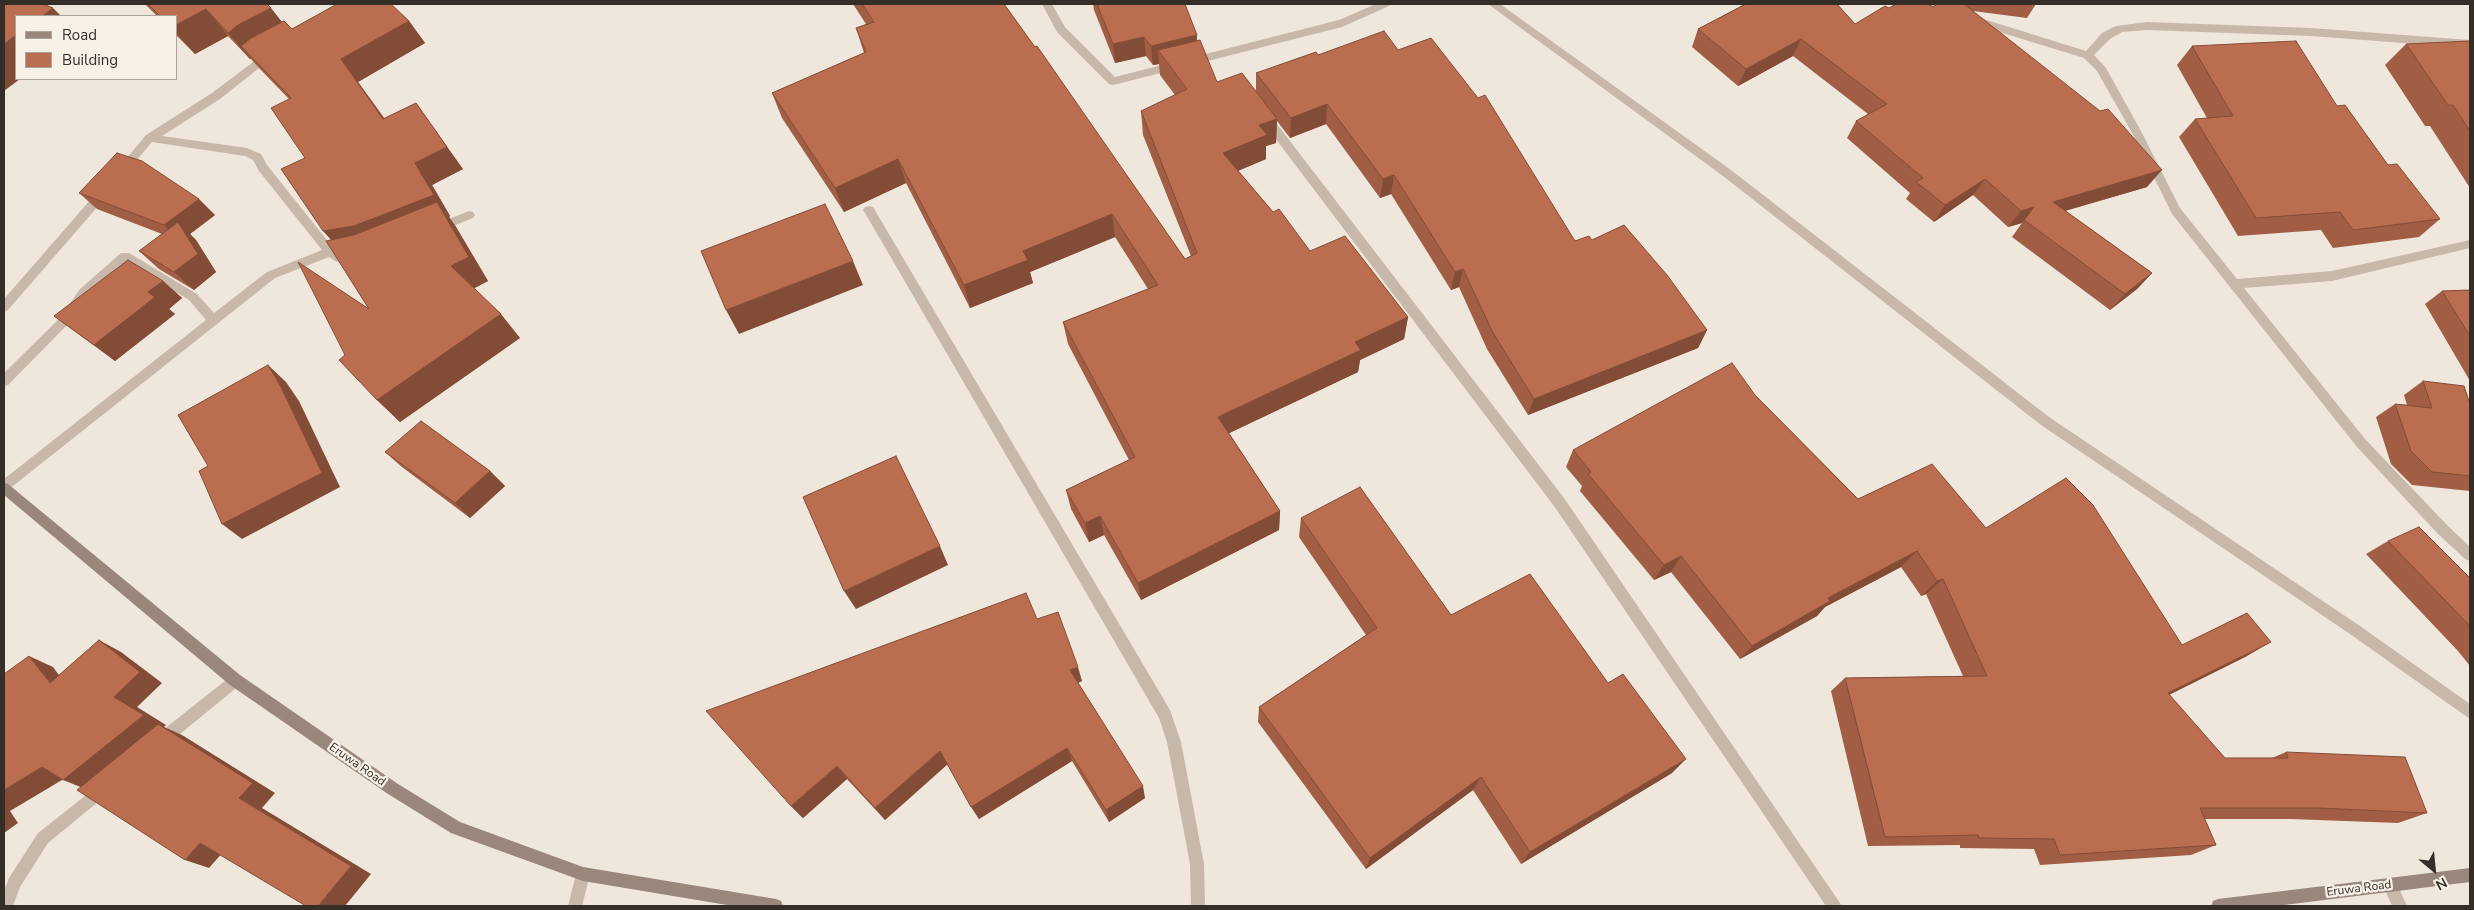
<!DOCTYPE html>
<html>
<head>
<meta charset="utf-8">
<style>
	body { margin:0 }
	#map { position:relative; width:2474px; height:910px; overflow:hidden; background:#f0e7dc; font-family:"Nunito Sans",sans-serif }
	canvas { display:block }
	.frame { position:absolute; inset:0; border:5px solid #352d28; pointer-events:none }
	.legend { position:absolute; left:15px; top:15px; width:162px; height:65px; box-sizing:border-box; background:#f8f1e8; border:1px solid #aaa39b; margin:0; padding:6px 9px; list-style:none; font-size:15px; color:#352d28 }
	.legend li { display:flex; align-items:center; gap:10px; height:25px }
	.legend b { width:25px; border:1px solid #aaa39b }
	.north { position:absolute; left:2409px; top:845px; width:50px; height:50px; -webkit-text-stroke:4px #f8f1e8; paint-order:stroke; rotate:152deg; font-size:14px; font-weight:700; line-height:20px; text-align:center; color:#352d28 }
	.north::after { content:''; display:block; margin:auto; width:18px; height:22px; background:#352d28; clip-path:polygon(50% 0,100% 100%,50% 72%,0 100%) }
</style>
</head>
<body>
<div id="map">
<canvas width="2474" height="910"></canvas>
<div class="frame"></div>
<ul class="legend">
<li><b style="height:6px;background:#9a877b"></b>Road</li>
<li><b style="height:14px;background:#bb6d4f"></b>Building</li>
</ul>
<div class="north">N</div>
</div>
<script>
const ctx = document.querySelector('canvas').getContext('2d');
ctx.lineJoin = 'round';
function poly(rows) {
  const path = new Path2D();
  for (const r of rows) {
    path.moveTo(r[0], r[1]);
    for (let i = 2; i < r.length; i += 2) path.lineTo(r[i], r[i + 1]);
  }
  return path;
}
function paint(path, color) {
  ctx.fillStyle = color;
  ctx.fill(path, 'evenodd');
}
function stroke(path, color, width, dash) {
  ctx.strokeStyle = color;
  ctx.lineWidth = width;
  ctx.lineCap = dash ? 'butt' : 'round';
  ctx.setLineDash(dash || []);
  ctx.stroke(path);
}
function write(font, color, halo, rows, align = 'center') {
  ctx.font = font + ' "Nunito Sans",sans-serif';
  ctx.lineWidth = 4.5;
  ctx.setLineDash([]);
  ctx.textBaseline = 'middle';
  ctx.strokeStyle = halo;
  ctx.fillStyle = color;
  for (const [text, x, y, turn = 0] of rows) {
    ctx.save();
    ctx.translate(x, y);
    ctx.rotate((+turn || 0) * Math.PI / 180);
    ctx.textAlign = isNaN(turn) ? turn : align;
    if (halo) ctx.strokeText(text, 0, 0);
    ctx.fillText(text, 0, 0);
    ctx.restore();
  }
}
paint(poly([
	[269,50,274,54,273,57,220,99,162,136,247,148,261,154,267,165,334,249,341,254,343,257,341,260,337,262,329,257,275,278,8,490,4,491,4,479,206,320,189,300,126,262,87,296,70,322,8,385,4,386,4,373,62,316,79,290,121,253,129,253,197,294,214,313,267,272,322,250,259,171,253,160,245,156,152,142,125,174,117,174,116,171,146,135,212,93,269,50],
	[102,190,108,194,106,197,8,310,4,312,4,299,98,191,102,190],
	[469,211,473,212,475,215,473,218,438,232,432,228,434,225,469,211],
	[2390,878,2395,880,2407,906,2392,906,2383,885,2385,880,2390,878]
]), '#c7b8a9');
paint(poly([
	[1042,4,1052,4,1065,27,1115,77,1339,20,1376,4,1390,4,1389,6,1342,27,1113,85,1109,84,1057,32,1042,4],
	[1488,4,1500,4,1731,170,2049,417,2360,626,2470,704,2470,719,2350,634,2041,425,1723,176,1488,4],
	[1922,4,1938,4,1953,8,1954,11,1949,15,1923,6,1922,4],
	[1977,17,2086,51,2102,33,2116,26,2147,22,2311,28,2470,40,2470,48,2311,36,2147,30,2122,32,2110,39,2094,55,2106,68,2141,131,2180,208,2237,279,2332,271,2470,240,2470,248,2332,281,2244,288,2365,439,2447,525,2470,547,2470,561,2465,559,2437,533,2357,447,2172,214,2131,131,2097,71,2084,58,1973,24,1972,21,1977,17],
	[1266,114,1270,115,1564,498,1842,906,1826,906,1554,506,1262,121,1261,118,1266,114],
	[869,206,873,207,1170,710,1181,742,1204,864,1205,906,1191,906,1190,864,1167,742,1159,718,865,213,863,210,865,207,869,206],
	[235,673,240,675,242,680,240,685,164,747,159,749,154,747,152,742,154,737,235,673],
	[104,781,109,783,111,788,109,793,48,843,20,887,13,906,4,906,4,891,9,878,38,833,104,781],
	[583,867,588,869,590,874,582,906,568,906,576,874,578,869,583,867]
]), '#c7b8a9');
paint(poly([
	[4,483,8,484,240,675,398,784,460,822,583,867,776,899,781,901,783,906,733,906,583,881,451,833,388,794,230,685,4,495,4,483],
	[2470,868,2470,882,2276,906,2211,906,2213,901,2218,899,2470,868]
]), '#9a877b');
paint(poly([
	[145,4,267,4,282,22,292,29,409,21,425,43,358,82,385,119,463,169,432,185,450,216,449,217,456,227,488,281,474,288,520,338,400,422,377,400,345,355,369,309,331,240,305,158,289,99,260,69,251,59,250,59,228,36,195,54,176,35,176,16,157,16],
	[853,4,1004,4,1185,259,1191,256,1143,135,1141,111,1175,95,1160,75,1159,64,1153,65,1146,56,1115,63,1094,10,1093,4,1185,4,1197,41,1217,82,1256,90,1256,73,1318,55,1398,50,1575,241,1592,240,1707,330,1698,348,1528,415,1487,349,1459,287,1451,290,1391,194,1380,198,1326,124,1290,138,1277,121,1276,143,1266,146,1266,159,1238,171,1273,212,1310,251,1408,317,1404,339,1360,360,1358,372,1229,433,1280,511,1279,530,1141,600,1104,535,1089,542,1071,509,1066,490,1129,460,1068,344,1063,322,1148,289,1115,237,1030,272,1033,283,970,308,906,183,844,212,782,118,772,93,864,53,856,28,866,24],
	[1739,4,1837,4,1855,24,1889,8,1933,7,1937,4,2036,4,2027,18,1973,11,2147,187,2065,211,2152,273,2137,289,2110,310,2012,237,2022,223,2008,227,1973,195,1934,222,1906,199,1910,193,1847,138,1856,121,1868,114,1793,56,1738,86,1692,47,1698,29,1743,5],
	[2470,41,2470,188,2430,126,2425,126,2385,65,2406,44],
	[2192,46,2337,106,2388,165,2440,219,2419,237,2333,248,2321,230,2238,236,2179,137,2195,119,2207,118,2177,65],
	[79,193,215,215,190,234,196,240,216,272,194,290,159,269,139,251,162,234,97,209],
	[163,281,182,298,169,309,175,314,115,361,54,316],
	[2470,290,2470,381,2425,304,2442,291],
	[2423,381,2470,404,2470,491,2412,485,2391,464,2376,417,2395,404,2407,405,2404,395],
	[1755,395,1858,499,1986,528,2182,645,2247,656,2169,695,2225,758,2272,758,2286,752,2427,813,2398,823,2291,819,2205,819,2216,845,2191,855,2040,865,2034,849,1960,848,1960,845,1868,846,1831,691,1845,678,1963,676,1926,594,1921,596,1901,567,1825,607,1817,616,1740,659,1671,572,1654,580,1580,491,1582,486,1566,467,1573,450],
	[385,452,490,471,505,486,470,518,402,467],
	[1301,518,1451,615,1672,773,1521,864,1473,790,1366,869,1258,722,1259,707,1366,635,1299,537],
	[2388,541,2470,578,2470,666,2458,651,2366,554],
	[1037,619,1082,681,1078,683,1145,798,1109,822,1072,761,979,819,947,764,885,820,847,779,803,818,791,806]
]), '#a15e44');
paint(poly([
	[53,8,61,16,42,16],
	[271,8,292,35,241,46,251,59,250,59,228,33,238,25],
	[206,9,228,36,195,54,176,33,176,25],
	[409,21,425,43,358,82,400,141,383,119,341,59],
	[16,35,16,79,20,79,4,91,4,44],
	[1197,35,1197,54,1158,50,1159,64,1153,65,1151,46],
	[1144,37,1146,56,1115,63,1113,44],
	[1801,39,1793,56,1738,86,1746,69],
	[416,103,463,169,432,185,450,216,449,217,456,227,488,281,471,290,342,252,323,231,415,163],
	[1327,104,1326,124,1290,138,1291,118],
	[1277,119,1276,143,1266,146,1266,159,1223,177,1223,153,1259,125],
	[898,159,906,183,844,212,835,188],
	[2162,170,2147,187,2040,218,2053,202],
	[1394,175,1391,194,1380,198,1383,179],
	[1985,179,1973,195,1934,222,1945,205],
	[199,199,215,215,190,234,196,240,216,272,194,290,174,272,181,241,164,225],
	[2034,207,2022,223,2008,227,2021,211],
	[1112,214,1115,237,1030,272,1033,283,970,308,964,285,1023,251],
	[853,261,863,285,739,334,726,310],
	[1463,269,1459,287,1451,290,1455,272],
	[2152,273,2137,289,2110,310,2125,294],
	[163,281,182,298,169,309,175,314,115,361,94,345,148,292],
	[501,314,520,338,400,422,377,400],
	[1408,317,1404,339,1360,360,1358,372,1219,438,1218,417,1355,342],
	[1707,330,1698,348,1528,415,1534,399],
	[268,365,286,382,299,401,340,487,242,539,222,524],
	[490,471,505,486,470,518,455,503],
	[1280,511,1279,530,1141,600,1138,583],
	[1100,516,1104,535,1089,542,1085,523],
	[940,546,948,565,856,609,844,591],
	[1917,551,1901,567,1825,607,1817,616,1740,659,1752,646,1828,598],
	[1681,556,1671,572,1654,580,1664,565],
	[1943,579,1926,594,1921,596,1937,581],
	[99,640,121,652,162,683,137,707,166,725,164,727,182,735,275,793,262,808,371,874,345,906,318,906,351,866,88,790,63,780,114,697],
	[2271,642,2247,656,2146,706,2168,693],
	[29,656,53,667,73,694,50,683],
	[1078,667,1082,681,1074,684,1070,670],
	[1067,748,1072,761,979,819,971,807],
	[940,751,948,764,885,820,875,808],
	[1686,759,1672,773,1521,864,1530,852],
	[837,766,847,779,803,818,791,806],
	[42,767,67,777,10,811,18,823,4,833,4,790],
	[1481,777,1473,790,1366,869,1370,858],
	[1143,786,1145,798,1109,822,1106,810],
	[200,843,224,851,209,868,185,860]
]), '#834c37');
const building = poly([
	[4,4,43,4,53,8,42,16,16,16,16,35,4,44,4,4],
	[148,4,267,4,271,8,238,25,228,33,206,9,176,25,176,16,160,16,148,4],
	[337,4,391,4,409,21,341,59,383,119,416,103,447,147,415,163,434,195,354,226,323,231,281,169,305,158,271,108,291,98,241,46,251,38,284,21,292,29,337,4],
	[862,4,1004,4,1035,47,1037,46,1185,259,1197,253,1141,111,1187,89,1158,50,1200,40,1217,82,1242,73,1277,119,1259,125,1267,135,1223,153,1273,212,1279,209,1310,251,1345,236,1408,317,1355,342,1361,350,1218,417,1280,511,1138,583,1100,516,1085,523,1066,490,1135,457,1063,322,1158,285,1112,214,1023,251,1028,260,964,285,898,159,835,188,772,93,866,52,856,28,874,22,862,4],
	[1097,4,1185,4,1197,35,1151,46,1144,37,1113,44,1097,4],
	[1746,4,1837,4,1855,24,1885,6,1889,8,1896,4,1928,4,1933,7,1937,4,1964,4,2100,111,2108,109,2162,170,2053,202,2152,273,2125,294,2024,220,2034,207,2021,211,1985,179,1945,205,1916,182,1923,178,1856,121,1887,104,1801,39,1746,69,1698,29,1746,4],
	[1384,31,1398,50,1431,38,1478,98,1485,95,1575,241,1589,236,1592,240,1624,225,1667,275,1707,330,1534,399,1492,331,1463,269,1455,272,1394,175,1383,179,1327,104,1291,118,1256,73,1316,52,1318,55,1384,31],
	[2296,41,2337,106,2345,105,2388,165,2397,164,2440,219,2353,230,2340,212,2256,218,2195,119,2233,116,2192,46,2296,41],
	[2470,41,2470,131,2453,105,2448,105,2406,44,2470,41],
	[117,153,142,161,199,199,164,225,79,193,117,153],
	[437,202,469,257,451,266,501,314,377,400,339,360,345,355,298,262,369,309,326,241,354,235,437,202],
	[825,204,853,261,726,310,701,251,825,204],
	[178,222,198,254,174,272,139,251,178,222],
	[128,260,163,281,148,292,155,297,94,345,54,316,128,260],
	[2470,290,2470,336,2442,291,2470,290],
	[1732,363,1755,395,1858,499,1932,464,1986,528,2066,478,2093,505,2182,645,2247,613,2271,642,2168,693,2225,758,2288,758,2286,752,2405,757,2427,813,2318,808,2200,808,2216,845,2060,855,2054,839,1979,838,1978,835,1885,837,1845,678,1987,676,1943,579,1937,581,1917,551,1828,598,1830,601,1752,646,1681,556,1664,565,1588,474,1591,472,1573,450,1732,363],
	[268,365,280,385,322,473,222,524,199,471,208,466,178,415,268,365],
	[2423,381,2464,386,2470,404,2470,476,2432,472,2411,451,2395,404,2432,408,2423,381],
	[421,421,490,471,455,503,385,452,421,421],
	[896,456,940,546,844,591,803,497,896,456],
	[1360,487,1451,615,1530,574,1608,683,1623,674,1686,759,1530,852,1481,777,1370,858,1259,707,1377,628,1301,518,1360,487],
	[2419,527,2470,578,2470,626,2388,541,2419,527],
	[1026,593,1037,619,1058,612,1078,667,1070,670,1143,786,1106,810,1067,748,971,807,940,751,875,808,837,766,791,806,706,711,1026,593],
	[99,640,140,672,114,697,144,715,63,780,42,767,4,790,4,674,29,656,50,683,99,640],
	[158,724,253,783,239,798,351,866,318,906,306,906,200,843,185,860,77,790,158,724]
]);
paint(building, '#bb6d4f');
stroke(building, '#834c37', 1);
write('12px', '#352d28', '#f8f1e8', [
	["Eruwa Road",357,765,35],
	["Eruwa Road",2359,889,-7]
]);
</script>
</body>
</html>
